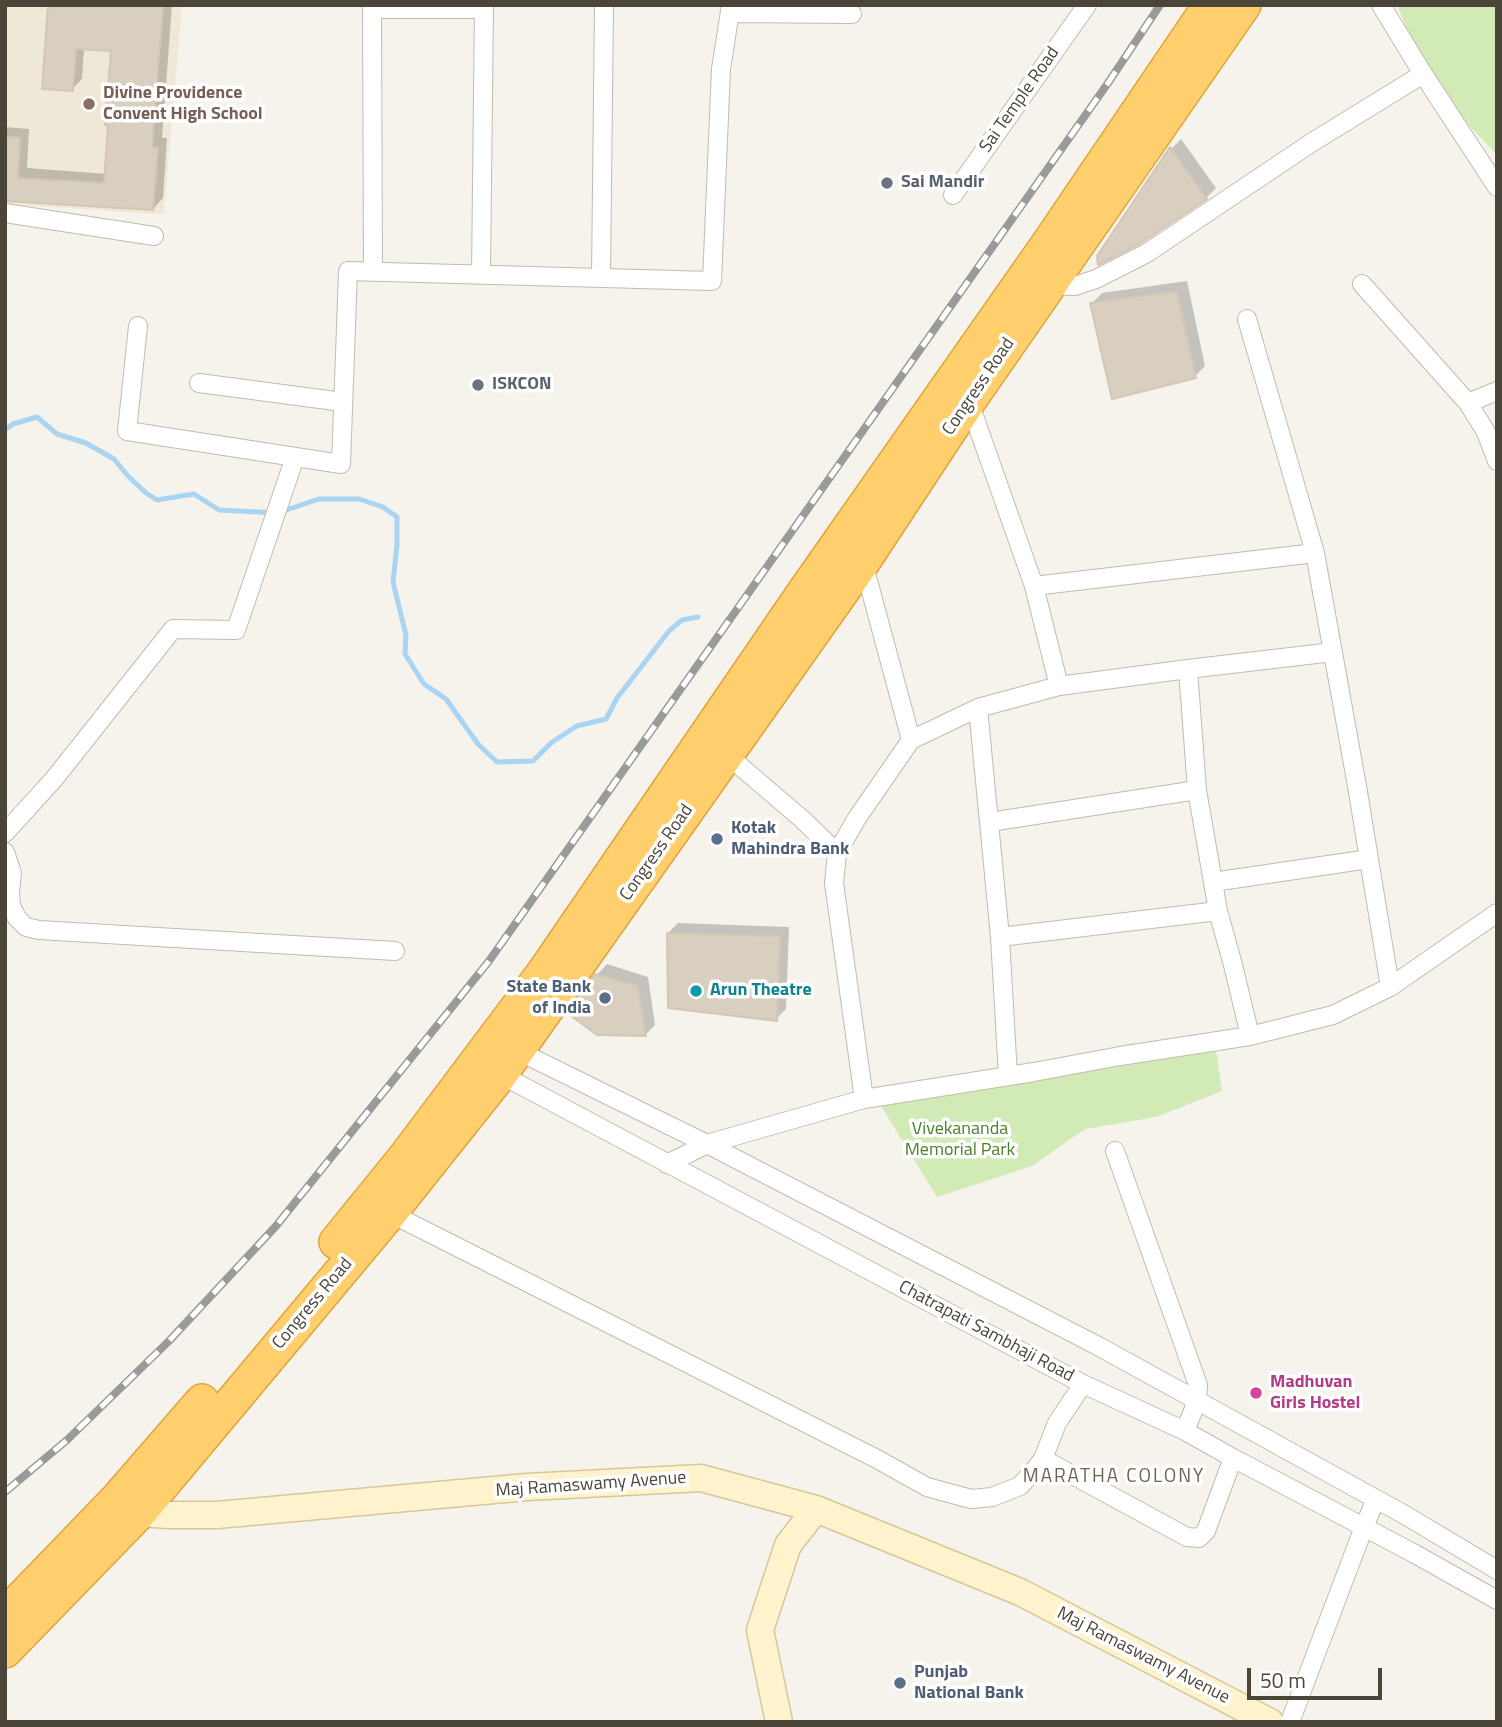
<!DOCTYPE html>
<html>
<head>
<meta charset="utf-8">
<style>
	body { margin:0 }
	#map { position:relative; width:1502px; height:1727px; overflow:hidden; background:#f6f3ec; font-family:"Titillium Web",sans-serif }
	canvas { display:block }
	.frame { position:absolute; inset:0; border:7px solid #4b4439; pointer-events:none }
	.scale { position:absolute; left:1247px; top:1668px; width:135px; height:32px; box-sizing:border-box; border:4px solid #4b4439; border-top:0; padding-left:9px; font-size:21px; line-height:24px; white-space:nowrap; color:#4b4439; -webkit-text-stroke:5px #fff; paint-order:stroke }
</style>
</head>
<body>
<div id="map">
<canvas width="1502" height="1727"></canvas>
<div class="frame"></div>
<div class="scale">50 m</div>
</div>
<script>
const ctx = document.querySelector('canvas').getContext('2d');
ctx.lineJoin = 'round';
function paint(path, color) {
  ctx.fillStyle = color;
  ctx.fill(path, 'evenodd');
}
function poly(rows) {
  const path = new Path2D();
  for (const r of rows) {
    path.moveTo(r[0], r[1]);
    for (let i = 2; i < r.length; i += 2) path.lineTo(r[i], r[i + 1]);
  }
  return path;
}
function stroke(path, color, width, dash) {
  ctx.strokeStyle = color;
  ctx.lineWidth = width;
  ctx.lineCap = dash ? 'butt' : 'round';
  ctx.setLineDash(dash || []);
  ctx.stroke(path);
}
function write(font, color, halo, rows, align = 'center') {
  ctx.font = font + ' "Titillium Web",sans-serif';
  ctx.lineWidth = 7;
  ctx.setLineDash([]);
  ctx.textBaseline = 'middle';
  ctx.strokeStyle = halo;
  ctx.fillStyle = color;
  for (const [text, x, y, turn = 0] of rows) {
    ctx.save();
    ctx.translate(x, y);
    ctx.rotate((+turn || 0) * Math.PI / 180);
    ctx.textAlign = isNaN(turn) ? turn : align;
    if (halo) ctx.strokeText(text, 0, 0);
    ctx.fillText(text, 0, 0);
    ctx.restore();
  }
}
paint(poly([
	[5,5,182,5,164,213,156,214,5,204]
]), '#efe8d6');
paint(poly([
	[1397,5,1497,5,1497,155,1429,83],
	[1216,1050,1222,1091,1156,1117,1085,1129,1032,1166,937,1197,881,1106]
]), '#d2eab5');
paint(poly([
	[49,5,172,5,162,138,167,138,163,198,153,209,5,199,5,127,29,129,27,168,107,174,113,50,84,48,82,79,72,89],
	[1181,139,1216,188,1206,198,1099,257,1172,148],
	[1187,281,1205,366,1195,376,1092,303,1102,293],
	[678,923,789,927,786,1009,776,1019,668,933],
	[607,964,648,977,655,1025,645,1035,597,975]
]), '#0003');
stroke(poly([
	[5,430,13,424,37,417,57,434,86,443,114,459,128,476,146,493,157,500,194,494,219,510,277,513,319,499,359,499,383,507,397,517,397,545,393,582,406,635,405,654,424,684,446,699,478,744,497,762,533,761,552,742,577,726,606,719,617,698,669,631,682,620,698,617]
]), '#a9d4f2', 5);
const building = poly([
	[48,5,163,5,152,147,158,148,153,210,5,201,5,137,20,138,18,178,104,183,108,125,105,125,111,51,76,49,73,91,42,89,48,5],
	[1170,147,1207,199,1141,243,1098,265,1097,256,1170,147],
	[1177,291,1196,378,1112,399,1090,303,1177,291],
	[667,933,780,936,777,1021,668,1008,667,933],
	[595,974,638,986,646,1036,597,1035,567,1013,595,974]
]);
paint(building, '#d8cfc1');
stroke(building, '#d3c7b4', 2);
const street = poly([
	[1381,5,1423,74,1497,187],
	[730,13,852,14],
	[953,195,1087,5],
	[5,213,154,236],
	[373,272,372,9,484,9],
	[481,275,484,5],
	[601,278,604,5],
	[1362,284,1468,403,1486,432,1497,461],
	[1050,285,1075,286,1096,279,1147,253,1311,143,1423,74],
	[1247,319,1315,553],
	[138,326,127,431,341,464,348,271,712,281,721,69,731,5],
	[199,383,343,402],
	[968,399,1034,586,1059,686],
	[1468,403,1497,391],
	[863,562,911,740],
	[1034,586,1315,553,1357,786,1390,987],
	[1188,669,1197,790,1218,911,1233,965,1250,1036],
	[978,708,1000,937,1008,1076],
	[727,755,802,819,837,853],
	[990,822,1197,790],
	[5,833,54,779,173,629,236,630,295,457],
	[5,852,12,873,10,892,11,906,17,918,26,927,39,930,395,951],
	[1213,882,1369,859],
	[1000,937,1218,911],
	[512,1048,707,1144,1098,1346,1405,1515,1497,1570],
	[494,1071,1083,1384,1185,1431,1233,1458,1415,1554,1497,1600],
	[864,1099,1034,1072,1120,1056,1250,1036,1333,1015,1390,987,1497,913],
	[1115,1151,1198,1385,1197,1401,1185,1431],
	[667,1164,707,1144,864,1099,834,883,837,853,857,818,911,740,978,708,1059,686,1188,669,1333,652],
	[390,1213,877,1459,927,1487,971,1499,992,1497,1020,1486,1036,1468,1043,1459,1057,1423,1083,1384],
	[1043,1459,1187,1537,1199,1538,1206,1531,1233,1458],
	[1290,1722,1364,1527,1376,1499]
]);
const secondary = poly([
	[127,1505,139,1513,169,1515,217,1515,527,1487,701,1478,816,1509,1020,1592,1270,1722],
	[779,1722,760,1630,788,1545,816,1509]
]);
const highway = poly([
	[336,1242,405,1157,544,972,804,592,1050,241,1210,5],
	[5,1615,117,1499,202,1401],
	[5,1651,139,1513,390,1213,500,1075,863,562,969,401,1244,5]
]);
stroke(street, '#c2bbae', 20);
stroke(secondary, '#d6c79b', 29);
stroke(highway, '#e0a43c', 36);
stroke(street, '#fff', 18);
stroke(secondary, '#fff3cd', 26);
stroke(highway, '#ffcf6e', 33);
const rail = poly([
	[5,1492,67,1440,169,1341,276,1226,489,961,1108,83,1160,5]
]);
stroke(rail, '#9a9a9a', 8);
stroke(rail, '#fff', 5, [16]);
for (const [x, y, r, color] of [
	[89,104,7,"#8d6e63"],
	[887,183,7,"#6b7280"],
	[478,385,7,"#6b7280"],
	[717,839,7,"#5c6f8a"],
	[696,991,7,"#0f9aa8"],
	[605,998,7,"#5c6f8a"],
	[1256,1393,7,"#d1479c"],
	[900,1683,7,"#5c6f8a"]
]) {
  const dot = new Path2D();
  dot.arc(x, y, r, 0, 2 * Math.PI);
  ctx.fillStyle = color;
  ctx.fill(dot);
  stroke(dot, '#fff', 2.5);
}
write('bold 18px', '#785e54', '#fff', [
	["Divine Providence",103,94],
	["Convent High School",103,115]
], 'left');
write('18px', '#4b4439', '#fff', [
	["Sai Temple Road",1020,100,-55],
	["Congress Road",979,387,-56],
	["Congress Road",657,853,-55],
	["Congress Road",313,1304,-50],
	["Chatrapati Sambhaji Road",986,1332,28],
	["Maj Ramaswamy Avenue",591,1485,-4],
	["Maj Ramaswamy Avenue",1143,1656,27]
]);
write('bold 18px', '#5b616d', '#fff', [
	["Sai Mandir",901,183],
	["ISKCON",492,385]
], 'left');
write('bold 18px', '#4e5e75', '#fff', [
	["Kotak",731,829],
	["Mahindra Bank",731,850],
	["State Bank",591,988,"right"],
	["of India",591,1009,"right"],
	["Punjab",914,1673],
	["National Bank",914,1694]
], 'left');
write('bold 18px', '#0d838f', '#fff', [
	["Arun Theatre",710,991]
], 'left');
write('18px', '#4a7f2a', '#fff', [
	["Vivekananda",960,1130],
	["Memorial Park",960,1151]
]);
write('bold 18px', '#b23c85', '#fff', [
	["Madhuvan",1270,1383],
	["Girls Hostel",1270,1404]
], 'left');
ctx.letterSpacing = '2px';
write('19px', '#6e6250', '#fff', [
	["MARATHA COLONY",1114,1477]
]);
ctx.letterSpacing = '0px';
</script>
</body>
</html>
